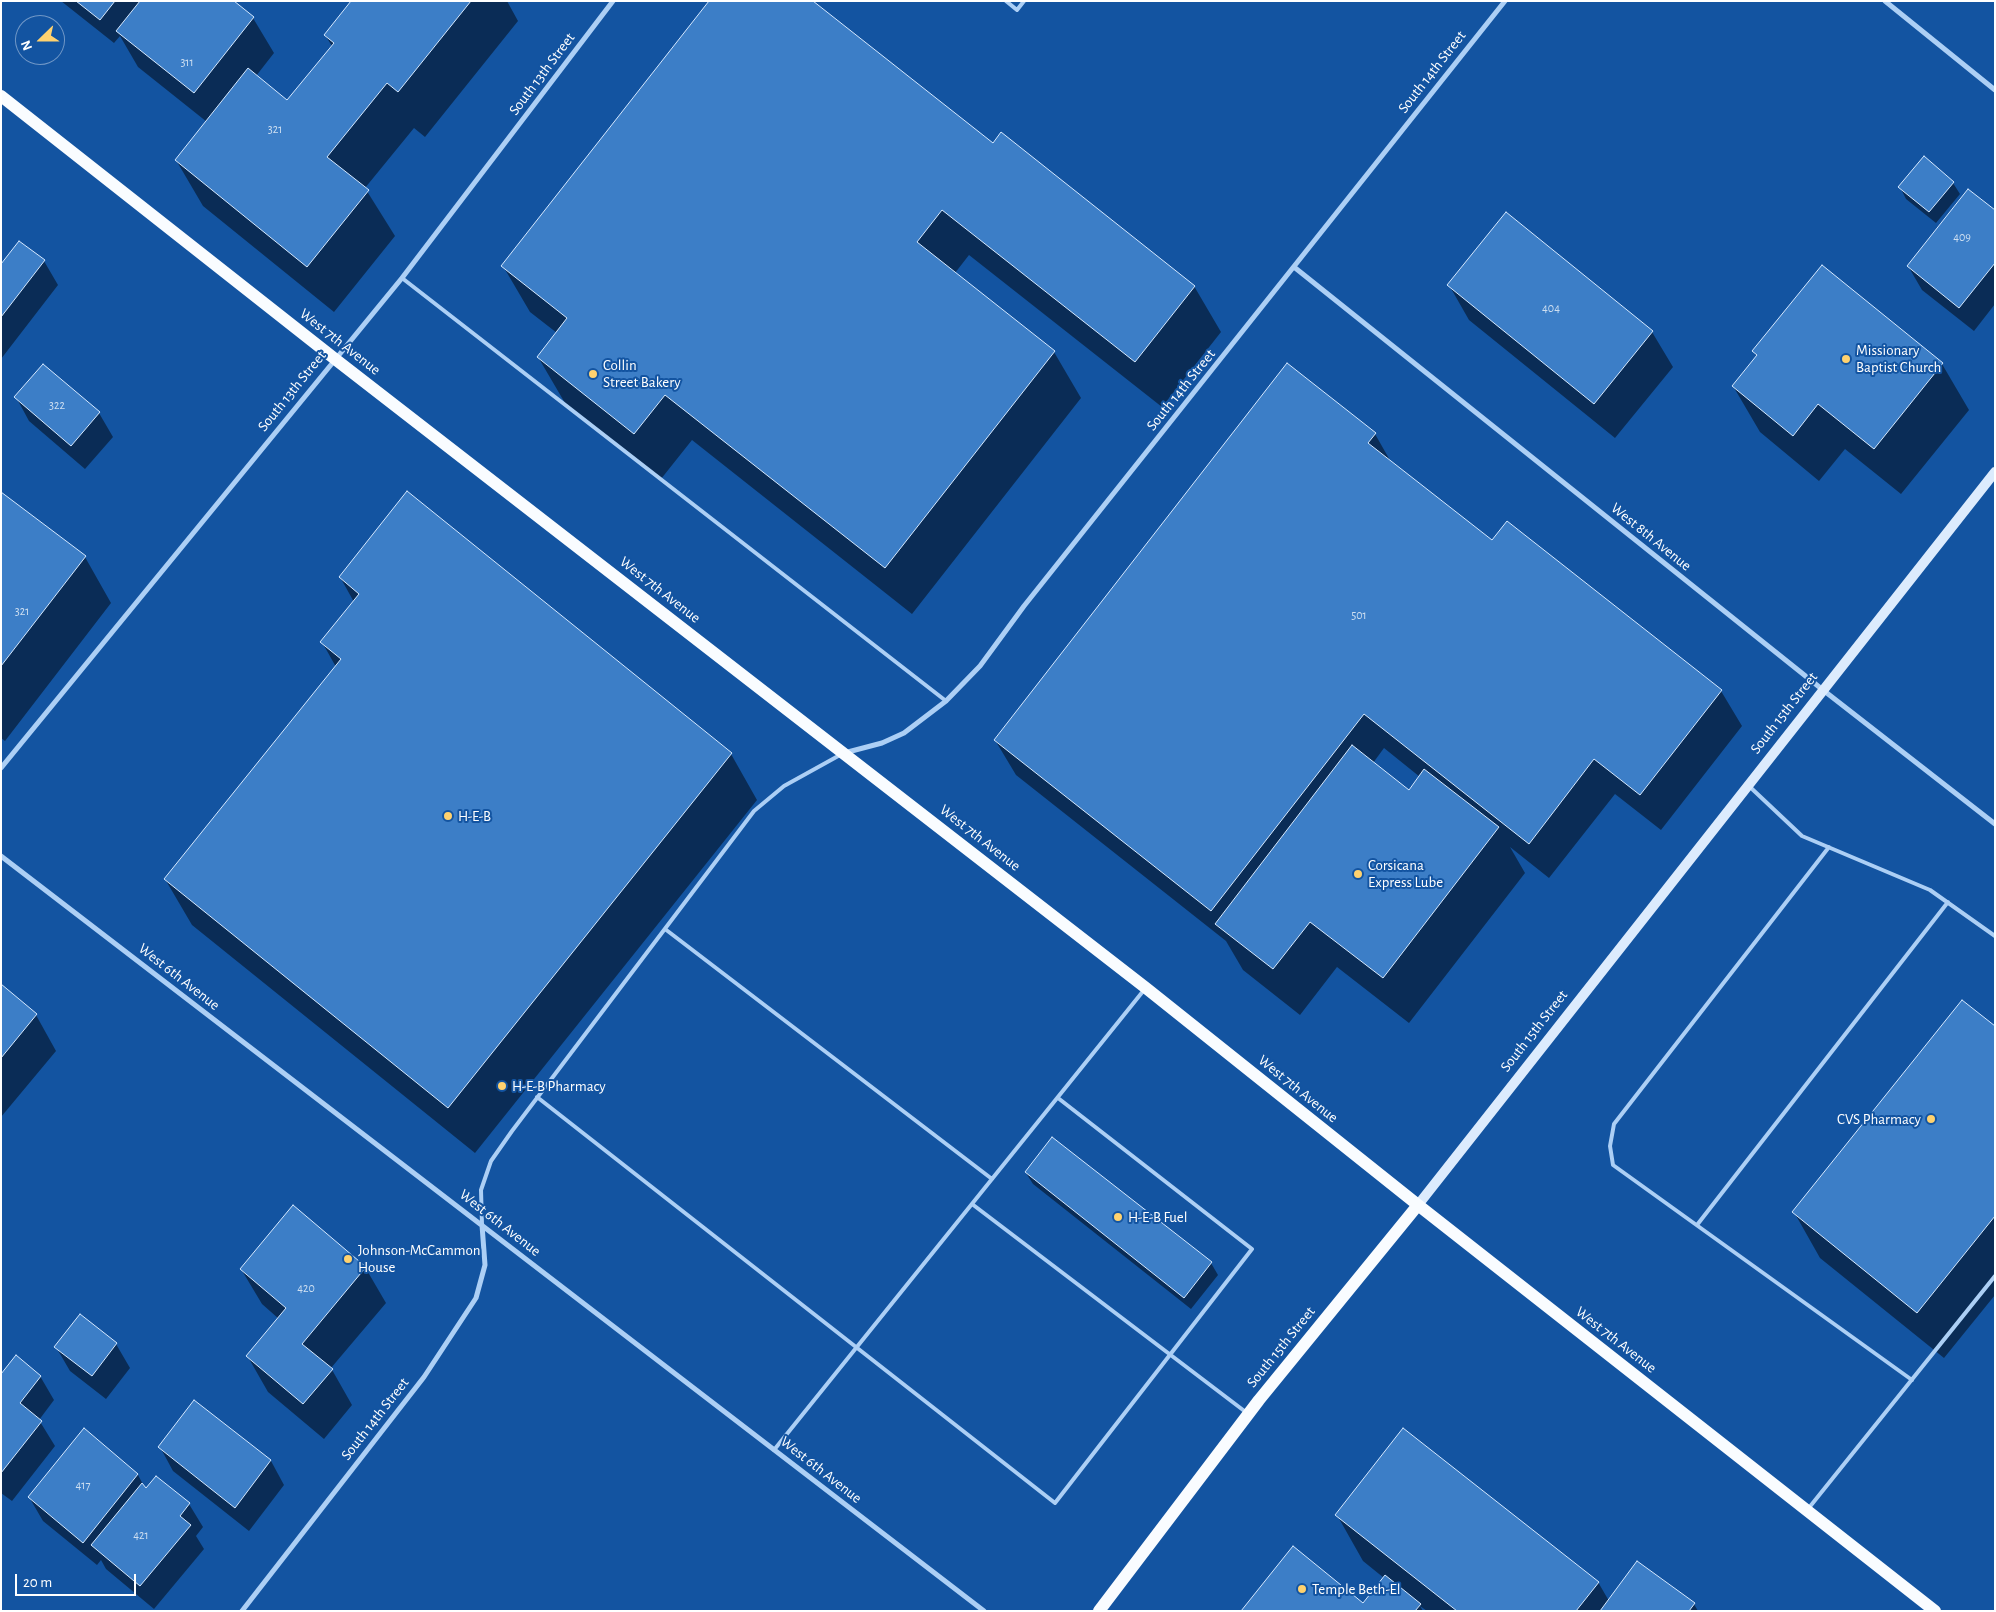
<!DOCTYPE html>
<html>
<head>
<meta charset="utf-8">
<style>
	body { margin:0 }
	#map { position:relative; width:1996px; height:1612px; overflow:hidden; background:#1354a1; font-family:"Alegreya Sans",sans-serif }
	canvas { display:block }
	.frame { position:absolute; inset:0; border:2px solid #fff; pointer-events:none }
	.north { position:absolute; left:15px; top:15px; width:50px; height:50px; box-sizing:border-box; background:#1354a1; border:1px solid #7198c7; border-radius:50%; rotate:248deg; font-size:14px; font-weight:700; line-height:20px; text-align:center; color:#fff }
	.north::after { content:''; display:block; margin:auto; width:18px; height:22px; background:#ffd26f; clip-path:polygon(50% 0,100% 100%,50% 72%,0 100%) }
	.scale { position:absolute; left:15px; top:1574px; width:121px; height:22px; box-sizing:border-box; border:2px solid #fff; border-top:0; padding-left:6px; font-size:15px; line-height:18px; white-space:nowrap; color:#fff; -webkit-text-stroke:4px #1354a1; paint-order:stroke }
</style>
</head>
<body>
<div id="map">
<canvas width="1996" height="1612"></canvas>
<div class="frame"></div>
<div class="north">N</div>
<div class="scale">20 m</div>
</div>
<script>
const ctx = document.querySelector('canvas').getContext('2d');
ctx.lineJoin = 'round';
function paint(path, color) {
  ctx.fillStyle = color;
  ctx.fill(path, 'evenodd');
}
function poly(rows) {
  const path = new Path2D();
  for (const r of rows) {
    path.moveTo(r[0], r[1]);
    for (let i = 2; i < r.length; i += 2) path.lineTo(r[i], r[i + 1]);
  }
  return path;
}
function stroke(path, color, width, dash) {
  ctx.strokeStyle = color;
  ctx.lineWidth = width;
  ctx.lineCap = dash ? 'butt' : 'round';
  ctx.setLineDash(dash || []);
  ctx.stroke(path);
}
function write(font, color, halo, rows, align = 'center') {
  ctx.font = font + ' "Alegreya Sans",sans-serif';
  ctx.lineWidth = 4;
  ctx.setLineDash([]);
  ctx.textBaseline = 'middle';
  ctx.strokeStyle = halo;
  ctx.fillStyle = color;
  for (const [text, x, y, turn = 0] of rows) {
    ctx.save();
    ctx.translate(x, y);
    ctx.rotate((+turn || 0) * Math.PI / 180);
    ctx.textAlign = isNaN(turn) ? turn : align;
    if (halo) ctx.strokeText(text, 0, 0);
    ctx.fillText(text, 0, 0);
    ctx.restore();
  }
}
paint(poly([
	[61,1,232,1,253,18,274,53,256,76,287,102,332,46,325,35,352,1,507,1,518,21,425,137,414,128,365,188,395,236,334,312,203,206,176,160,207,122,138,67,120,36,114,43],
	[993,145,1194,286,1221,332,1162,407,969,255,955,273,1054,352,1081,398,912,614,692,440,661,479,565,403,538,357,557,333,530,312,503,266],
	[1953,183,1960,194,1936,223,1906,199,1900,187],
	[1995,212,1995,304,1974,331,1922,290,1908,266],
	[1507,213,1652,332,1673,367,1615,438,1469,320,1449,285],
	[44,261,58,285,1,359,1,266],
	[1754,351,1942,364,1969,410,1901,494,1845,449,1819,481,1760,432,1733,386,1757,357],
	[16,397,99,413,113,437,85,469,29,421],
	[1375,434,1391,462,1492,541,1721,691,1742,726,1661,830,1615,794,1549,878,1510,847,1525,873,1409,1023,1337,967,1300,1015,1243,970,1226,941,1016,775,995,740],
	[1384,748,1420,777,1409,791,1373,763],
	[1,493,85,557,111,603,5,741,1,738],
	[340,577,731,754,757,800,475,1153,192,925,165,879,336,667,322,642,354,602],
	[1,986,36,1015,56,1051,1,1117],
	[1995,1028,1995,1295,1944,1358,1820,1258,1794,1212],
	[1053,1139,1211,1263,1218,1275,1191,1309,1033,1184,1026,1173],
	[365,1267,386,1303,331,1368,352,1405,324,1439,268,1392,248,1357,279,1319,262,1304,241,1269],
	[80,1315,116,1344,130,1368,106,1399,70,1371,56,1347],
	[1,1376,40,1376,54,1400,39,1420,55,1446,12,1501,1,1493],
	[194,1402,271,1461,284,1485,249,1531,173,1471,160,1447],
	[84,1430,138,1475,146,1490,189,1504,203,1527,196,1536,204,1549,154,1609,106,1569,101,1560,97,1565,43,1521,29,1497],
	[1337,1515,1598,1582,1609,1601,1694,1604,1698,1611,1427,1611,1420,1606,1423,1611,1242,1611,1363,1605,1384,1578,1363,1561]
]), '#0007');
const building = poly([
	[76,1,115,1,100,20,76,1],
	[140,1,234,1,254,17,194,93,116,31,140,1],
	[351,1,471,1,398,92,387,83,327,157,369,190,307,267,175,160,248,68,287,100,334,43,324,35,351,1],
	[709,1,813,1,993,143,1001,132,1195,286,1135,362,942,210,917,242,1055,351,885,568,665,395,634,434,537,357,567,318,501,266,709,1],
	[1924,156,1954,182,1929,212,1898,187,1924,156],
	[1968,189,1995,210,1995,263,1959,308,1907,266,1968,189],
	[1506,212,1653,331,1594,404,1447,285,1506,212],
	[19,241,45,260,1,317,1,264,19,241],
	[1822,265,1943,363,1874,449,1818,404,1793,436,1732,386,1757,355,1752,351,1822,265],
	[1287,363,1376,433,1368,443,1492,540,1507,521,1722,690,1640,795,1594,759,1529,844,1364,714,1211,911,994,740,1287,363],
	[43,364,100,412,71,446,14,397,43,364],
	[407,491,732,753,448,1108,164,879,341,659,320,642,359,594,339,577,407,491],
	[1,492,86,556,1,666,1,492],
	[1352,745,1409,790,1424,769,1499,827,1383,978,1310,922,1273,969,1215,924,1352,745],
	[1,984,37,1014,1,1058,1,984],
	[1962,1000,1995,1026,1995,1216,1917,1313,1792,1212,1962,1000],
	[1052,1137,1212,1262,1184,1298,1025,1172,1052,1137],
	[293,1205,366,1267,302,1344,333,1369,303,1404,246,1356,286,1308,240,1269,293,1205],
	[80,1314,117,1343,92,1376,54,1347,80,1314],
	[16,1355,41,1376,20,1403,42,1421,1,1473,1,1374,16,1355],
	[194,1400,271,1460,235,1508,158,1447,194,1400],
	[84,1428,138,1474,83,1543,28,1497,84,1428],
	[1403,1428,1599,1582,1576,1611,1457,1611,1335,1515,1403,1428],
	[156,1476,190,1503,180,1516,191,1525,140,1586,91,1545,142,1483,146,1488,156,1476],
	[1293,1546,1363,1603,1385,1575,1421,1604,1415,1611,1241,1611,1293,1546],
	[1637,1561,1695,1603,1689,1611,1600,1611,1637,1561]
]);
paint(building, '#3c7ec7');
stroke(building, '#d5e8fe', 1);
stroke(poly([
	[1006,1,1017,10,1024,1],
	[402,278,946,701],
	[1750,787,1802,836,1930,890,1995,936],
	[1829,847,1614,1124,1610,1146,1613,1165,1912,1380],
	[665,929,992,1179],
	[537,1097,1055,1503,1252,1249,1058,1098],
	[972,1204,1247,1413],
	[482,1225,481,1190,491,1161,512,1131,754,811,784,786,840,755],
	[1697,1225,1948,902],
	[774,1450,1144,990],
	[1808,1509,1995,1276]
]), '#accff5', 4);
stroke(poly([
	[1885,1,1995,90],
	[1294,267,1823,690,1995,824],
	[844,753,882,743,904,733,946,701,980,666,1024,606,1505,1],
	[1,768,402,278,613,1],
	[1,856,984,1611],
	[242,1611,424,1377,476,1298,485,1265,482,1225]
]), '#accff5', 5);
stroke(poly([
	[1418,1205,1995,472]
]), '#dcebfd', 10);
stroke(poly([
	[1,96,335,359,1146,988,1418,1205,1935,1611],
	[1099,1611,1259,1400,1418,1205]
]), '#f9fcff', 12);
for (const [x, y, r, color] of [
	[1846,359,5,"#ffd26f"],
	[593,374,5,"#ffd26f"],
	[448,816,5,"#ffd26f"],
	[1358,874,5,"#ffd26f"],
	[502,1086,5,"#ffd26f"],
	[1931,1119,5,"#ffd26f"],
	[1118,1217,5,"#ffd26f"],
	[348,1259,5,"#ffd26f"],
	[1302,1589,5,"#ffd26f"]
]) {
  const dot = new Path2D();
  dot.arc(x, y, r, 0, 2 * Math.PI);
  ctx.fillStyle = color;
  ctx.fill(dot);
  stroke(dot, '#1354a1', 2);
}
write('12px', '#cedff1', null, [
	["311",187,62],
	["321",275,129],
	["409",1962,237],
	["404",1551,308],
	["322",57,405],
	["321",22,611],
	["501",1359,615],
	["420",306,1288],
	["417",83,1485],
	["421",141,1535]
]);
write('15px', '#fff', '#1354a1', [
	["South 14th Street",1432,72,-52],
	["South 13th Street",542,74,-53],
	["West 7th Avenue",340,342,38],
	["South 14th Street",1181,390,-51],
	["South 13th Street",292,391,-51],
	["West 8th Avenue",1651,537,39],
	["West 7th Avenue",660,590,38],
	["South 15th Street",1784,713,-52],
	["West 7th Avenue",980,838,38],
	["West 6th Avenue",179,977,38],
	["South 15th Street",1534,1031,-52],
	["West 7th Avenue",1298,1089,39],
	["West 6th Avenue",500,1223,38],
	["West 7th Avenue",1616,1340,38],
	["South 15th Street",1281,1347,-51],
	["South 14th Street",375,1419,-52],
	["West 6th Avenue",821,1470,38]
]);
write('15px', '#fff', '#1354a1', [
	["Missionary",1856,350],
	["Baptist Church",1856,367],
	["Collin",603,365],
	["Street Bakery",603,382],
	["H-E-B",458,816],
	["Corsicana",1368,865],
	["Express Lube",1368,882],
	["H-E-B Pharmacy",512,1086],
	["CVS Pharmacy",1921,1119,"right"],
	["H-E-B Fuel",1128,1217],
	["Johnson-McCammon",358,1250],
	["House",358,1267],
	["Temple Beth-El",1312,1589]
], 'left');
</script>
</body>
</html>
